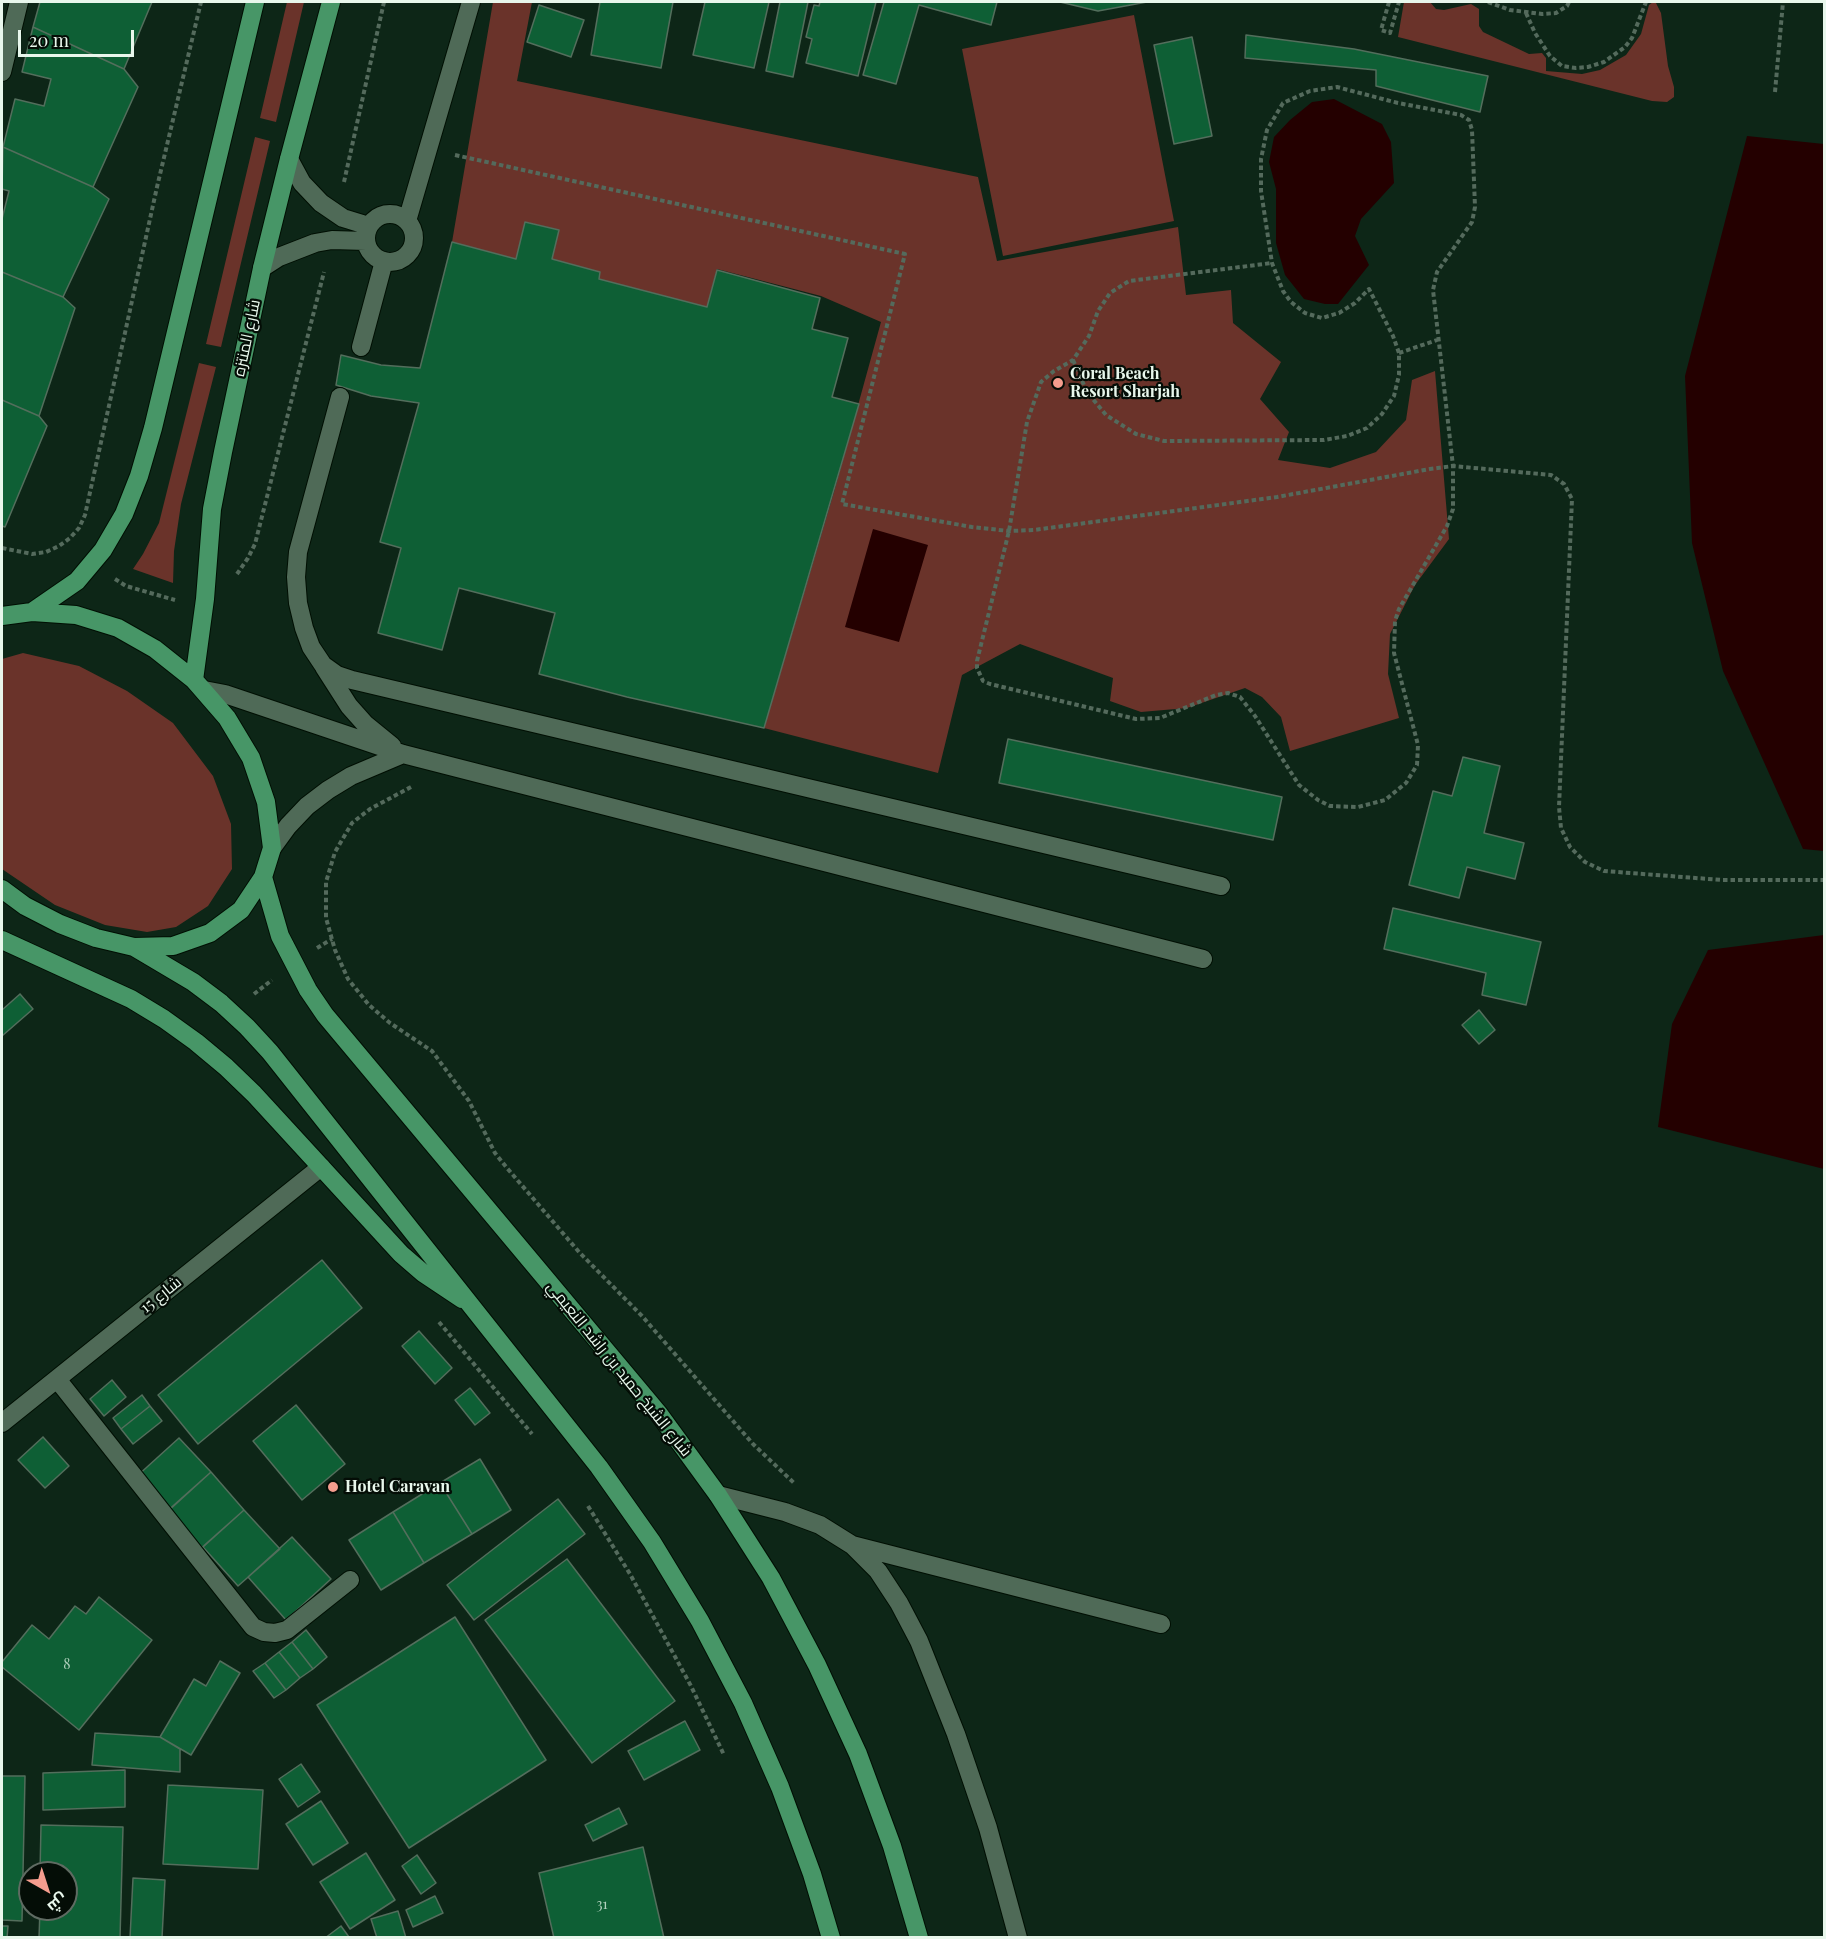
<!DOCTYPE html>
<html>
<head>
<meta charset="utf-8">
<style>
	body { margin:0 }
	#map { position:relative; width:1826px; height:1939px; overflow:hidden; background:#0d2617; font-family:"Playfair Display",Cairo,serif }
	canvas { display:block }
	.frame { position:absolute; inset:0; border:3px solid #e8f7ec; pointer-events:none }
	.north { position:absolute; left:18px; top:1861px; width:60px; height:60px; box-sizing:border-box; background:#040d06; border:2px solid #5f6b62; border-radius:50%; rotate:141deg; font-size:16px; font-weight:700; line-height:24px; text-align:center; color:#e8f7ec }
	.north::after { content:''; display:block; margin:auto; width:21px; height:27px; background:#f59d8e; clip-path:polygon(50% 0,100% 100%,50% 72%,0 100%) }
	.scale { position:absolute; left:18px; top:30px; width:116px; height:27px; box-sizing:border-box; border:3px solid #e8f7ec; border-top:0; padding-left:8px; font-size:18px; line-height:21px; white-space:nowrap; color:#e8f7ec; -webkit-text-stroke:4px #040d06; paint-order:stroke }
</style>
</head>
<body>
<div id="map">
<canvas width="1826" height="1939"></canvas>
<div class="frame"></div>
<div class="north">ش</div>
<div class="scale">20 m</div>
</div>
<script>
const ctx = document.querySelector('canvas').getContext('2d');
ctx.lineJoin = 'round';
function paint(path, color) {
  ctx.fillStyle = color;
  ctx.fill(path, 'evenodd');
}
function poly(rows) {
  const path = new Path2D();
  for (const r of rows) {
    if (r.length === 3) {
      path.moveTo(r[0] + r[2], r[1]);
      path.arc(r[0], r[1], r[2], 0, 2 * Math.PI);
      continue;
    }
    path.moveTo(r[0], r[1]);
    for (let i = 2; i < r.length; i += 2) path.lineTo(r[i], r[i + 1]);
  }
  return path;
}
function stroke(path, color, width, dash) {
  ctx.strokeStyle = color;
  ctx.lineWidth = width;
  ctx.lineCap = dash ? 'butt' : 'round';
  ctx.setLineDash(dash || []);
  ctx.stroke(path);
}
function write(font, color, halo, rows, align = 'center') {
  ctx.font = font + ' "Playfair Display",Cairo,serif';
  ctx.lineWidth = 4.5;
  ctx.setLineDash([]);
  ctx.textBaseline = 'middle';
  ctx.strokeStyle = halo;
  ctx.fillStyle = color;
  for (const [text, x, y, turn = 0] of rows) {
    ctx.save();
    ctx.translate(x, y);
    ctx.rotate((+turn || 0) * Math.PI / 180);
    ctx.textAlign = isNaN(turn) ? turn : align;
    if (halo) ctx.strokeText(text, 0, 0);
    ctx.fillText(text, 0, 0);
    ctx.restore();
  }
}
paint(poly([
	[287,2,304,2,276,122,260,118],
	[493,2,532,2,517,81,978,177,997,261,1178,227,1186,295,1231,290,1233,323,1281,362,1260,399,1289,432,1278,460,1330,468,1376,452,1406,420,1412,380,1435,371,1449,539,1415,585,1390,634,1388,674,1399,718,1290,751,1281,717,1262,697,1245,688,1187,708,1141,712,1110,701,1113,678,1020,644,962,675,938,773,764,728,834,492,881,322,821,296,717,269,707,307,599,279,600,272,552,259,559,230,526,222,516,259,452,242],
	[1404,2,1430,2,1436,9,1444,10,1471,4,1479,9,1479,26,1483,32,1529,54,1542,53,1546,58,1546,71,1582,74,1600,70,1626,55,1641,34,1649,5,1653,2,1656,3,1661,13,1668,66,1674,87,1674,97,1667,102,1652,101,1398,37],
	[1134,15,1174,221,1003,256,962,49],
	[255,137,270,141,221,347,206,344],
	[199,363,216,367,181,504,174,551,173,583,133,569,143,554,159,523],
	[23,653,79,666,127,691,173,723,213,776,231,824,232,869,208,906,176,927,147,932,105,925,55,905,2,869,2,659]
]), '#6a332a');
paint(poly([
	[1334,99,1382,124,1391,142,1394,183,1361,219,1355,236,1369,265,1338,304,1325,304,1304,299,1285,275,1276,243,1276,189,1269,162,1274,137,1290,120,1312,102],
	[1747,136,1824,144,1824,851,1803,849,1723,671,1692,543,1685,376],
	[873,529,928,545,899,642,845,627],
	[1824,935,1824,1169,1658,1127,1672,1024,1708,950]
]), '#240000');
const building = poly([
	[40,2,152,2,124,69,33,27,40,2],
	[600,2,673,2,661,68,591,55,600,2],
	[705,2,769,2,754,68,693,55,705,2],
	[780,2,808,2,793,77,766,71,780,2],
	[820,2,876,2,858,76,806,63,812,39,806,37,814,5,819,6,820,2],
	[884,2,997,2,991,25,919,5,896,84,863,75,884,2],
	[1060,2,1147,2,1098,11,1060,2],
	[539,5,584,20,571,57,527,42,539,5],
	[33,27,124,69,138,87,93,187,3,147,15,99,44,106,51,79,22,72,33,27],
	[1246,35,1354,49,1488,76,1480,112,1376,86,1376,70,1245,58,1246,35],
	[1192,37,1212,136,1174,144,1154,45,1192,37],
	[3,147,93,187,109,199,63,297,2,272,2,219,9,191,2,189,3,147],
	[525,222,559,230,552,259,600,272,599,279,707,307,717,270,820,298,812,329,848,338,832,397,859,404,764,728,627,697,539,674,555,613,459,588,442,650,378,633,401,548,380,542,419,403,371,396,336,385,341,355,381,365,420,368,452,242,516,259,525,222],
	[2,272,63,297,75,308,39,416,2,400,2,272],
	[2,400,39,416,47,426,5,527,2,526,2,400],
	[1008,739,1282,797,1273,840,999,783,1008,739],
	[1463,757,1500,766,1484,833,1524,843,1515,879,1467,867,1459,898,1409,885,1433,791,1452,796,1463,757],
	[1393,908,1541,942,1526,1005,1482,995,1486,973,1384,949,1393,908],
	[20,994,33,1009,2,1036,2,1010,20,994],
	[1479,1010,1495,1030,1479,1044,1462,1025,1479,1010],
	[322,1260,362,1308,198,1444,158,1395,322,1260],
	[419,1331,452,1368,435,1384,402,1346,419,1331],
	[112,1380,126,1397,104,1416,90,1399,112,1380],
	[470,1388,490,1413,475,1425,455,1400,470,1388],
	[142,1395,150,1406,121,1429,113,1418,142,1395],
	[296,1405,345,1464,302,1500,253,1441,296,1405],
	[150,1406,162,1421,133,1444,121,1429,150,1406],
	[43,1437,69,1466,45,1488,18,1460,43,1437],
	[179,1438,211,1472,166,1513,136,1477,179,1438],
	[480,1459,511,1510,472,1534,440,1483,480,1459],
	[211,1472,244,1510,199,1550,165,1513,211,1472],
	[440,1483,472,1534,424,1563,393,1512,440,1483],
	[558,1499,585,1534,474,1620,447,1585,558,1499],
	[244,1510,280,1549,238,1586,203,1547,244,1510],
	[393,1512,424,1563,381,1590,349,1540,393,1512],
	[292,1537,331,1579,286,1620,248,1577,292,1537],
	[567,1559,675,1701,592,1763,485,1620,567,1559],
	[99,1597,152,1640,79,1730,2,1667,2,1662,32,1625,49,1639,75,1606,86,1614,99,1597],
	[455,1617,546,1760,409,1848,317,1705,455,1617],
	[306,1630,327,1657,313,1669,292,1642,306,1630],
	[292,1642,313,1669,300,1678,279,1652,292,1642],
	[279,1652,300,1678,286,1690,265,1663,279,1652],
	[220,1661,240,1673,191,1755,160,1737,194,1679,206,1686,220,1661],
	[265,1663,286,1690,274,1698,253,1671,265,1663],
	[685,1721,700,1750,644,1780,628,1751,685,1721],
	[95,1733,160,1737,180,1749,180,1772,92,1765,95,1733],
	[301,1764,320,1792,298,1807,279,1779,301,1764],
	[125,1770,125,1807,43,1810,43,1773,125,1770],
	[2,1776,25,1776,22,1921,2,1920,2,1776],
	[168,1785,263,1790,258,1869,163,1864,168,1785],
	[321,1801,348,1843,313,1865,286,1824,321,1801],
	[619,1808,627,1824,593,1841,585,1825,619,1808],
	[41,1825,123,1827,120,1938,39,1938,40,1909,66,1909,66,1873,40,1873,41,1825],
	[643,1847,664,1938,554,1938,539,1873,643,1847],
	[366,1853,395,1900,350,1929,320,1882,366,1853],
	[417,1855,436,1883,421,1894,402,1866,417,1855],
	[133,1878,165,1880,162,1938,130,1938,133,1878],
	[435,1896,443,1913,413,1927,406,1910,435,1896],
	[398,1911,406,1938,377,1938,371,1919,398,1911],
	[2,1926,8,1926,7,1938,2,1938,2,1926],
	[341,1926,349,1937,325,1938,341,1926]
]);
paint(building, '#0e5f35');
stroke(building, '#536e5c', 1.5);
const minor = poly([
	[2,72,19,2],
	[289,159,302,183,321,203,343,218,369,226],
	[390,238,24],
	[407,221,471,2],
	[262,268,279,257,315,243,332,240,366,241],
	[361,347,384,261],
	[340,397,298,552,296,577,298,603,304,628,311,647,323,665,337,675,352,680,1221,886],
	[324,667,349,706,365,724,392,746],
	[204,690,225,694,403,754,1203,959],
	[272,848,288,826,307,806,328,790,351,776,403,754],
	[57,1379,253,1627,264,1632,275,1633,287,1630,350,1580],
	[2,1423,321,1167],
	[718,1495,785,1512,820,1525,852,1545,878,1571,899,1603,919,1641,956,1734,988,1828,1018,1938],
	[852,1545,1161,1624]
]);
const major = poly([
	[32,612,77,581,103,550,124,514,139,476,153,428,255,2],
	[2,616,32,612,76,615,118,628,155,649,194,680,227,718,251,758,266,802,272,848,263,877,241,910,210,933,173,946,134,947,96,938,60,924,25,906,2,889],
	[194,680,205,599,212,509,223,452,262,268,289,159,331,2],
	[263,877,280,936,308,990,325,1015,659,1414,718,1495,771,1578,817,1665,858,1754,892,1846,919,1938],
	[2,940,131,999,164,1019,196,1042,226,1067,254,1094,401,1254,423,1273,462,1299],
	[134,947,193,982,221,1003,247,1027,270,1052,599,1467,652,1542,700,1621,743,1703,780,1787,812,1874,831,1938]
]);
stroke(minor, '#000f03', 20);
stroke(major, '#000f03', 20);
stroke(poly([
	[1389,2,1381,30,1390,33,1399,2],
	[1488,2,1510,10,1542,14,1556,13,1567,6,1569,2],
	[1526,13,1535,33,1550,56,1562,66,1576,68,1588,67,1604,62,1625,47,1632,38,1646,2],
	[1775,92,1783,2],
	[455,155,905,254,842,504,972,527,1009,531,1034,530,1277,497,1430,469,1453,466,1551,475,1564,484,1572,499,1559,807,1561,828,1570,847,1585,862,1604,871,1722,880,1824,880],
	[344,182,384,2],
	[1399,353,1440,339],
	[1073,360,1087,392,1106,415,1136,434,1164,441,1324,440,1347,436,1367,428,1382,414,1394,396,1399,375,1399,353,1393,336,1369,289,1355,303,1339,313,1322,318,1305,313,1291,302,1283,291,1272,263,1261,191,1261,159,1267,130,1283,103,1310,91,1337,87,1398,103,1461,115,1469,120,1472,130,1475,207,1472,222,1437,272,1433,290,1453,466,1453,509,1447,526,1399,609,1395,621,1394,653,1418,745,1417,765,1406,783,1385,800,1358,807,1330,806,1318,800,1299,785,1255,716,1240,697,1228,693,1216,695,1160,718,1136,719,990,684,983,681,977,668,977,661,1009,531,1027,422,1041,382,1054,371,1073,360,1089,336,1098,311,1110,293,1129,281,1272,263],
	[2,548,32,554,46,552,59,546,70,538,79,528,85,515,157,187,201,2],
	[237,574,248,558,255,544,324,272],
	[115,579,126,586,175,600],
	[411,787,370,809,352,823,335,852,326,882,326,918,335,950,348,979,369,1005,390,1023,432,1051,469,1101,495,1153,507,1168,579,1252,642,1316,753,1444,794,1483],
	[317,948,332,939],
	[254,994,272,980],
	[439,1322,532,1434],
	[588,1506,630,1574,691,1686,724,1755]
]), '#546a5c', 4, [4.5, 3]);
stroke(minor, '#4f6a57', 18);
stroke(major, '#479667', 18);
for (const [x, y, r, color] of [
	[1058,383,6,"#f59d8e"],
	[333,1487,6,"#f59d8e"]
]) {
  const dot = new Path2D();
  dot.arc(x, y, r, 0, 2 * Math.PI);
  ctx.fillStyle = color;
  ctx.fill(dot);
  stroke(dot, '#040d06', 2);
}
write('14px', '#b2d1be', null, [
	["8",67,1665],
	["31",602,1905]
]);
write('16px', '#e8f7ec', '#040d06', [
	["شارع المنتزه",247,338,-78],
	["شارع 15",161,1295,-39],
	["شارع الشيخ حميد بن راشد النعيمي",619,1369,51]
]);
write('bold 16px', '#e8f7ec', '#040d06', [
	["Coral Beach",1070,374],
	["Resort Sharjah",1070,392],
	["Hotel Caravan",345,1487]
], 'left');
</script>
</body>
</html>
